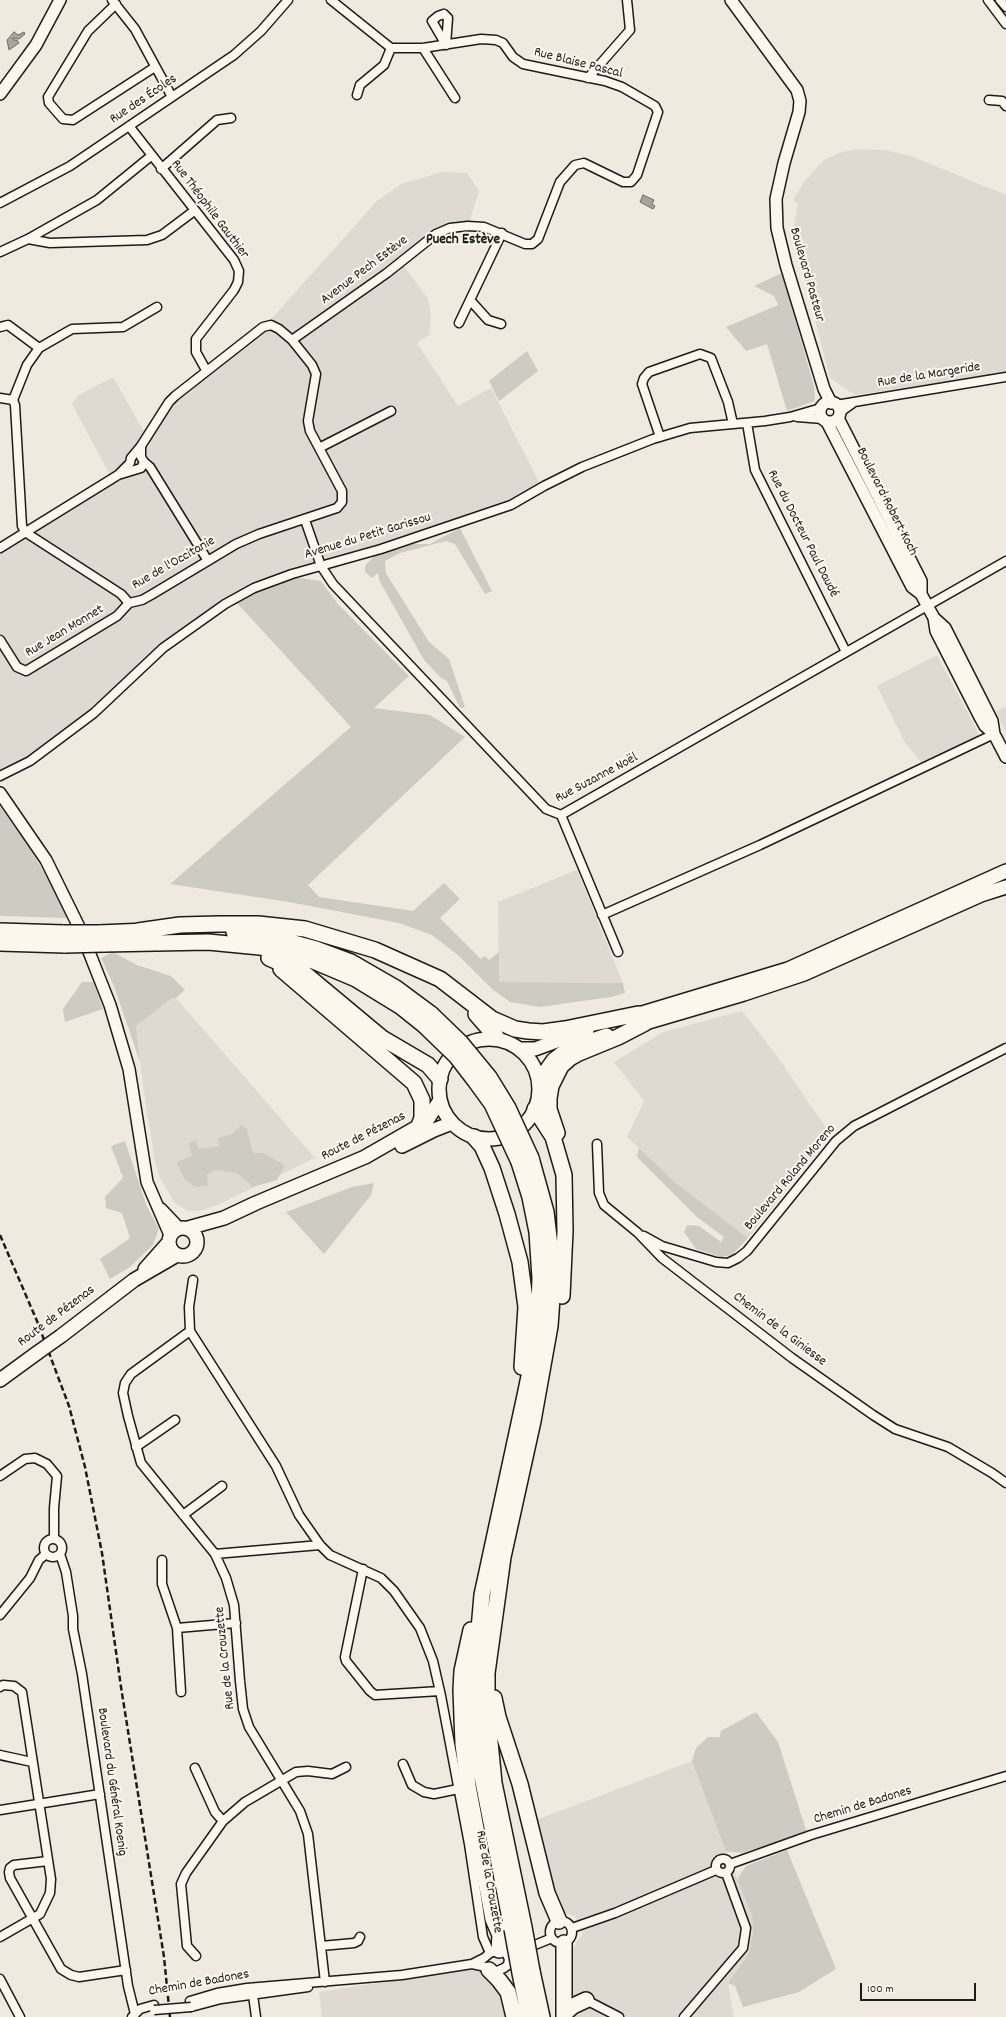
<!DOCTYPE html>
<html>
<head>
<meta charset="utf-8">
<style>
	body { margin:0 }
	#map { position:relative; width:1006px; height:2017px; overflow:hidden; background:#eeeadf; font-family:Dekko,sans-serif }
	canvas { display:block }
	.scale { position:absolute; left:860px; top:1983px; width:116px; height:18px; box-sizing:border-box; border:2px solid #1c1c1c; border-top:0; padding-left:5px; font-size:12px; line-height:14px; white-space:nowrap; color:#1c1c1c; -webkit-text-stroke:3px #fbf7ec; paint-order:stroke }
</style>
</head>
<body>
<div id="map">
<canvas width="1006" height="2017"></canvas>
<div class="scale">100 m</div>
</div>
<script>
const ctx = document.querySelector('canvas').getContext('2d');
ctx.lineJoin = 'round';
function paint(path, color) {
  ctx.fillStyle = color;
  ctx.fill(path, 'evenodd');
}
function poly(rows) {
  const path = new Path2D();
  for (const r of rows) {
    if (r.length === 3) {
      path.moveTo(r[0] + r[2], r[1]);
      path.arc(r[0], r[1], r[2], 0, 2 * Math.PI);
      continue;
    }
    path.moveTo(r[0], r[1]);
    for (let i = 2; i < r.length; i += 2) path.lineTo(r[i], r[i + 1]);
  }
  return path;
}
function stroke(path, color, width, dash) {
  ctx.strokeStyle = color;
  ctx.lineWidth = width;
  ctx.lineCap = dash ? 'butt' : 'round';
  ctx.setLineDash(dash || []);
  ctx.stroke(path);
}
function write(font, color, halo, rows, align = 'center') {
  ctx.font = font + ' Dekko,sans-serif';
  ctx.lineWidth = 4;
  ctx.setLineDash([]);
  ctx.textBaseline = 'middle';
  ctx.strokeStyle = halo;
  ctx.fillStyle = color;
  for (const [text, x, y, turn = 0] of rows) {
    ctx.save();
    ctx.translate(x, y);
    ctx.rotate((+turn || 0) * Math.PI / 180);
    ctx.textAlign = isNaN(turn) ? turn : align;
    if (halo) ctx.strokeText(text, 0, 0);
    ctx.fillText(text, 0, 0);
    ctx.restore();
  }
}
paint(poly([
	[856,149,884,150,911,156,1006,195,1006,373,855,395,830,378,795,242,794,225,798,204,793,200,804,182,823,161,839,153],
	[442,172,467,173,479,191,467,229,452,232,427,244,404,266,428,299,431,317,429,335,417,343,458,406,491,388,540,484,507,501,364,554,303,572,236,602,181,636,100,707,0,783,0,541,110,475,72,404,79,395,113,377,144,432,170,395,274,316,377,201,401,184],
	[937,655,978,732,977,738,921,762,905,743,877,686],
	[1006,707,1006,733,996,711],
	[577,870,623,983,499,982,498,902],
	[176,998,315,1158,217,1205,200,1211,188,1211,175,1203,160,1178,155,1162,143,1086,136,1026,171,999],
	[742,1011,777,1056,830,1134,748,1238,676,1183,627,1137,644,1101,614,1062,663,1032],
	[692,1761,752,1916,753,1932,749,1953,728,1983,734,2017,567,2017,569,1957,577,1941,583,1935,575,1916,565,1913,558,1906,536,1820],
	[492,1966,505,2017,322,2017,319,1992]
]), '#dedad1');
paint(poly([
	[782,273,814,386,815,401,787,411,767,344,746,351,726,327,778,305,774,296,754,286],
	[527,351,538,371,499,401,489,381],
	[460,528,492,591,485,594,455,544,446,541,400,553,385,561,386,573,429,642,449,659,465,707,460,708,447,681,440,677,424,660,379,580,378,573,372,578,365,572,365,566,374,556,414,544,430,544],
	[293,577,321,581,337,603,409,676,374,708,430,715,465,737,308,885,319,897,413,911,444,883,460,899,440,918,481,959,485,956,489,960,499,952,499,982,623,983,625,993,611,997,540,1007,510,1002,492,989,459,956,432,935,399,923,289,902,170,884,351,727,236,602],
	[0,804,21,834,53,887,68,918,0,916],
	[113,952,137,965,171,976,185,990,176,998,171,999,136,1026,140,1062,114,986,101,958],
	[82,982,93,982,103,1009,65,1022,63,1009],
	[241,1125,247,1129,253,1153,263,1153,285,1165,277,1180,253,1187,237,1173,216,1170,207,1175,208,1186,195,1187,184,1179,177,1162,192,1156,189,1143,195,1140,199,1149,219,1146,218,1138,232,1134],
	[125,1141,147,1207,159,1229,153,1245,130,1267,110,1279,100,1259,130,1238,122,1213,106,1208,105,1197,123,1178,111,1146],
	[639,1148,676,1183,748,1238,732,1255,721,1257,696,1249,684,1232,687,1225,699,1226,721,1242,724,1237,697,1217,637,1157],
	[374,1183,371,1195,324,1254,286,1212,352,1187],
	[756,1712,778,1742,807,1833,741,1853,726,1851,692,1761,696,1748,708,1737,720,1737,721,1731],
	[787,1850,836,1969,799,1992,743,2007,735,1986,728,1983,749,1953,753,1932,752,1916,738,1881,739,1876,746,1866]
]), '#ceccc2');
const water = poly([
	[14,32,18,35,24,32,25,34,19,39,13,38,13,40,17,40,19,43,9,50,7,40,14,32],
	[643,195,654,200,652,204,655,206,653,209,640,202,643,195]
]);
paint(water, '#a6a39d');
stroke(water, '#6f6d69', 1);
const street = poly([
	[112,0,135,29,172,97],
	[988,0,1006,24],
	[1000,0,1006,7],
	[116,4,88,31,48,97,49,103,63,119,73,120,155,67],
	[444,14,448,18,446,45,432,21,438,16,444,14],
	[423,48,455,98],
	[588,78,630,30,627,0],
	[357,95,360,85,384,65,391,48],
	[989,100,1002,101,1006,106],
	[129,126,234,260,239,271,238,282,234,290,196,339,196,352,206,370],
	[161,169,217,120,231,118],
	[0,203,70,166,234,55,261,31,288,0],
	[28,239,50,243,147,240,162,235,194,211],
	[0,252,28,239,97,200,151,156],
	[470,300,488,320,501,324],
	[459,323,502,233],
	[0,327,8,325,39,348],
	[292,340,387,273,436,234,450,228,468,226,484,227,525,244,532,244,538,239,560,182,575,165,584,163,623,182,631,182,637,175,658,112,655,106,622,87,605,81,523,64,513,57,503,43,496,40,481,39,423,48,391,48,331,0],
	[0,398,13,400,15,405,22,526,25,532,121,594,129,603,142,600,151,595,236,544,259,534,337,508,342,502,342,491,310,431,308,421,316,374,312,365,292,340,279,329,271,325,263,327,175,396,169,402,141,446,131,458,130,463,118,475],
	[13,400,27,365,39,348,72,329,123,327,157,307],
	[836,405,1006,377],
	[839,413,853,403],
	[797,417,823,419],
	[747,423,755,470,846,652],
	[660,437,642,384,644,378,649,372,700,354,711,358,728,402,733,424],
	[319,448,391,411],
	[144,462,150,467,208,561],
	[305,520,321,566,333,584,546,809,561,815,1006,561],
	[0,548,118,475,141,468,144,462,141,457,141,446],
	[0,640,17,667,26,671,117,616,129,603],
	[0,776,30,761,94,713,163,648,225,604,254,588,292,574,381,549,511,505,544,486,582,467,653,439,690,428,765,421,790,417,821,408],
	[561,815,618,952],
	[602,915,760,845,994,734],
	[597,1144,599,1193,604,1205,638,1233,662,1258,792,1358,873,1415,895,1429,948,1447,992,1473,1006,1483],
	[644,1236,662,1246,716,1262,728,1263,738,1258,747,1251,836,1141,854,1126,1006,1048],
	[193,1280,189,1307,190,1331,276,1466,299,1515,320,1545,330,1555,381,1578,394,1591,420,1628,433,1661,441,1696,469,1844,483,1937,490,1953],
	[190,1331,131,1374,125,1383,123,1393,128,1416,141,1463,215,1554,226,1578,234,1605,240,1681,243,1709,249,1727,300,1811,308,1834,325,1982],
	[136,1447,175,1420],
	[0,1476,25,1459,35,1458,47,1464,57,1476,54,1508,54,1538],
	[183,1515,222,1486],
	[53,1548,9],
	[60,1554,66,1572,73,1616,73,1629,82,1674,128,1986,135,2014],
	[215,1554,320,1545],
	[162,1560,162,1584,177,1628,181,1692],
	[363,1569,345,1657,346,1661,370,1691,375,1695,440,1691],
	[0,1615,30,1578,39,1560,46,1554],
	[177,1628,236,1623],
	[0,1687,3,1685,14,1686,22,1692,51,1879,50,1893,40,1914,0,1937],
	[0,1755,32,1762],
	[403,1764,412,1785,424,1792,434,1794,458,1789],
	[195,1768,215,1812,223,1821],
	[0,1810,100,1794],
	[723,1866,7],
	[48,1861,14,1865,10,1868,9,1872,10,1878,61,1969,71,1975,79,1977,126,1970],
	[730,1864,811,1835,1006,1776],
	[561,1932,11],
	[572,1928,615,1913,716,1870],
	[321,1946,354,1943,358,1941,360,1937],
	[525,1949,552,1938],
	[196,1956,187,1946,181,1884,186,1873,223,1821,245,1802,296,1772,308,1771,332,1774,346,1767],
	[0,1979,20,2017],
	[255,1991,253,1995,256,2017],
	[586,2000,619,2017],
	[190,2001,217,1993,247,1988,402,1975,472,1964,484,1958,490,1953,499,1950,506,1953,509,1959,508,1965,504,1968,497,1971,492,1971,486,1967,472,1964],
	[191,2007,221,1999,308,1987],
	[132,2017,140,2009,154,2005],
	[684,2017,743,1948,746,1928,726,1873]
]);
const secondary = poly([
	[731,0,797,90,800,101,799,112,784,163,776,199,777,228,786,265,824,389,831,403],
	[0,94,36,45,60,0],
	[830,412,10],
	[838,418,921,581,921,594],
	[827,422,912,587,921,594,934,618,945,628,992,721,994,734,1006,757],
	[934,618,936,631,980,717,985,726,994,734],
	[0,793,46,860,80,929,110,1005,129,1069,147,1182,170,1235],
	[161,1209,179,1228]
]);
const primary = poly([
	[629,1017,788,969,1006,871],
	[635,1026,744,994,804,974,981,895,1006,887],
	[489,1089,50],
	[520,1049,535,1049,587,1030],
	[539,1080,553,1060,562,1053,580,1044,607,1035],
	[402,1146,434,1130,452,1123],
	[183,1242,14],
	[188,1228,224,1218,256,1203,365,1157,419,1126,428,1119,440,1100],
	[145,1269,168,1243],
	[61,1336,134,1280,177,1255],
	[0,1380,37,1353]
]);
const highway = poly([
	[0,931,64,933],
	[138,931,180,925,219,924,258,924,305,929,375,950,440,979,492,1019,515,1029,528,1031,543,1032,565,1029,638,1014],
	[234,932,283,940,316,949,351,962,396,988,431,1014],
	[99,933,146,931],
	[0,943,65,945],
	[103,944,208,942,260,947,285,953,311,960,356,979,400,1006,425,1026],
	[269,958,304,973,382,1038,428,1065,440,1079],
	[281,969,414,1083,422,1100,422,1118,419,1126],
	[476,1014,497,1038],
	[535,1109,553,1137,564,1175,565,1231,562,1296],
	[557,1133,549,1109,549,1098,551,1086,561,1066,570,1058,579,1053,618,1037,645,1023],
	[474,1137,482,1146,492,1168,507,1214,520,1262,526,1307,522,1367],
	[471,1630,462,1671,461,1690,463,1744,468,1786,493,1919,500,1935,499,1950],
	[494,1698,498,1717,520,1784,547,1893,559,1921],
	[524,1927,494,1783,487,1711,487,1673,503,1557,533,1421,550,1326,553,1284,552,1263,546,1212,531,1158],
	[512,1929,479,1761,475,1707,478,1641,482,1595,526,1391,536,1342,539,1305,540,1278,537,1232,530,1197,519,1162],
	[564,1943,564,2017],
	[489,1970,499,1980,508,1992,514,2017],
	[532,1971,542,2017],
	[520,1973,529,2017],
	[564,2014,573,2006,586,2000]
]);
stroke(street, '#1c1c1c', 11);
stroke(secondary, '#1c1c1c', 14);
stroke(primary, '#1c1c1c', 16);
stroke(highway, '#1c1c1c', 18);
stroke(street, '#fbf7ec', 8);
stroke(secondary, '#fbf7ec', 11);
stroke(primary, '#fbf7ec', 13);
stroke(highway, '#fbf7ec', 15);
stroke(poly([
	[0,1235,37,1321,69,1406,85,1467,102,1553,121,1687,164,1957,170,2017]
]), '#1c1c1c', 2.5, [6, 3]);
const streetBridge = poly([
	[154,2010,191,2007]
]);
const primaryBridge = poly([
	[37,1353,61,1336]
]);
const highwayBridge = poly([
	[64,933,99,933],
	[65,945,103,944],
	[431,1014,461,1043,489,1077,508,1108,531,1158],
	[425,1026,456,1056,476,1082,492,1104,519,1162],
	[524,1927,532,1971],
	[512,1929,520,1973]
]);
stroke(streetBridge, '#1c1c1c', 11, []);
stroke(primaryBridge, '#1c1c1c', 16, []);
stroke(highwayBridge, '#1c1c1c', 18, []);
stroke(streetBridge, '#fbf7ec', 8);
stroke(primaryBridge, '#fbf7ec', 13);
stroke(highwayBridge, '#fbf7ec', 15);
write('14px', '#1c1c1c', '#fbf7ec', [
	["Rue Blaise Pascal",578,64,14],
	["Rue des Écoles",144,100,-34],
	["Rue Théophile Gauthier",209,210,53],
	["Avenue Pech Estève",365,271,-37],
	["Boulevard Pasteur",806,275,74],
	["Rue de la Margeride",929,376,-9],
	["Boulevard Robert Koch",886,502,63],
	["Rue du Docteur Paul Daudé",802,534,63],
	["Avenue du Petit Garissou",368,537,-17],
	["Rue de l'Occitanie",174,564,-30],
	["Rue Jean Monnet",65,632,-31],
	["Rue Suzanne Noël",597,779,-28],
	["Route de Pézenas",364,1137,-27],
	["Boulevard Roland Moreno",791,1178,-50],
	["Route de Pézenas",57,1317,-37],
	["Chemin de la Giniesse",779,1330,37],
	["Rue de la Crouzette",226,1658,-96],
	["Boulevard du Général Koenig",111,1782,82],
	["Chemin de Badones",863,1806,-17],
	["Rue de la Crouzette",488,1882,80],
	["Chemin de Badones",199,1984,-10]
]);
write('bold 15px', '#1c1c1c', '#fbf7ec', [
	["Puech Estève",463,241]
]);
</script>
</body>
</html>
